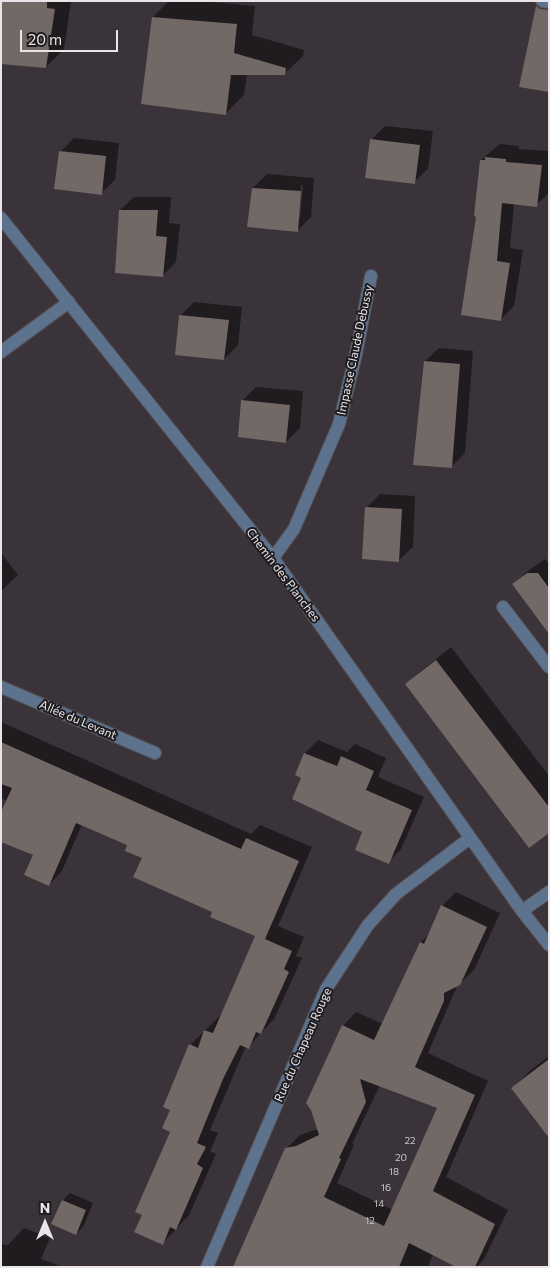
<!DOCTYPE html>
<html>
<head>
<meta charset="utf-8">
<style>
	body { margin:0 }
	#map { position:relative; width:550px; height:1268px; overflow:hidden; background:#3a3339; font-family:Commissioner,sans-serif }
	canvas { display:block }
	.frame { position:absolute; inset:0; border:2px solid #e8e4e8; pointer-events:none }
	.north { position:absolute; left:20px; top:1198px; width:50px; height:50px; -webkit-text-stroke:4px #1f1c1f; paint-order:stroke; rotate:0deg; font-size:14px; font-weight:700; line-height:20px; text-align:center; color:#e8e4e8 }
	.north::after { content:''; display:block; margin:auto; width:18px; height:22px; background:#e8e4e8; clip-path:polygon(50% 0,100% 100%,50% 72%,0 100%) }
	.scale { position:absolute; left:20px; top:30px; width:98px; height:22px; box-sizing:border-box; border:2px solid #e8e4e8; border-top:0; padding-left:6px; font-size:15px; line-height:18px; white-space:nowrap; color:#e8e4e8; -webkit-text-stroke:4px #1f1c1f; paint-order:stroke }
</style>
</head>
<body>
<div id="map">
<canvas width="550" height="1268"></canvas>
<div class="frame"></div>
<div class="north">N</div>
<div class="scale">20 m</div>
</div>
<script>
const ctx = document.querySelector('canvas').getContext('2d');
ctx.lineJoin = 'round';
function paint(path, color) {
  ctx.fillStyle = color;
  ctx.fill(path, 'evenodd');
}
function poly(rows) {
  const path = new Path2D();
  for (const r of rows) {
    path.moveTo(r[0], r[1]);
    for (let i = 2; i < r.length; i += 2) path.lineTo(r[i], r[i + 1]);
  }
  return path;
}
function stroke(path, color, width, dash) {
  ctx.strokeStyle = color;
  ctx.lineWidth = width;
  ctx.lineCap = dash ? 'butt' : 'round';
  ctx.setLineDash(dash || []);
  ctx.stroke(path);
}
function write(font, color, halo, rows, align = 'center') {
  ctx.font = font + ' Commissioner,sans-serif';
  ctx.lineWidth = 4;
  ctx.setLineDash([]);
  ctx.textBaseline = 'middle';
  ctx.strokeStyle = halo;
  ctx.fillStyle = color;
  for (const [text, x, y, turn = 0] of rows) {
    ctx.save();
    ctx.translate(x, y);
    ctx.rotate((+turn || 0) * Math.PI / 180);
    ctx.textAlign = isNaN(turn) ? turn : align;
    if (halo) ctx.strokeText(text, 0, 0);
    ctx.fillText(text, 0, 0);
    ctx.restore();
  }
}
paint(poly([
	[1,1,71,1,64,49,46,67],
	[169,1,200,1,255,6,252,35,304,50,303,56,284,74,247,74,244,95,226,113,153,17],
	[385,126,433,131,428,169,414,182,371,140],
	[74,138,119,143,115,180,101,193,60,152],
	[500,144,519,146,519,149,549,151,549,193,536,205,514,203,510,248,523,250,514,306,500,320,478,215,481,160],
	[267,174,314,178,311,217,297,231,253,188],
	[301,185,303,185,300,218,298,218],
	[134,197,171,197,169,223,180,224,176,262,162,276,120,210],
	[194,302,242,307,238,345,224,359,180,316],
	[439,348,473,351,465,453,451,467,425,361],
	[256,387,303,391,300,428,286,442,242,401],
	[380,494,415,496,413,547,399,560,366,508],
	[1,553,18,575,1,591],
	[545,559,549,564,549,632,513,585,524,574],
	[451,647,549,776,549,832,407,684,421,671],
	[1,722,251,834,260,825,312,847,278,926,304,937,296,956,302,958,274,1019,248,1047,246,1046,210,1130,218,1133,210,1151,216,1154,189,1215,162,1244,144,1215,171,1131,172,1109,190,1045,219,1017,221,1018,257,935,214,911,129,845,82,824,62,871,49,885,8,801,1,798],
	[318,740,347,752,355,744,386,758,378,777,424,797,401,849,388,862,364,831,303,777,297,774,305,753],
	[456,892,500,913,474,970,457,986,428,1053,488,1081,446,1177,508,1210,484,1259,477,1267,459,1267,433,1254,428,1267,362,1267,286,1149,300,1135,318,1129,343,1026,356,1012,383,1024,421,942,430,933,442,906],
	[379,1084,439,1107,393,1210,337,1183,354,1145,352,1144,379,1087],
	[549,1056,549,1136,513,1088,531,1070],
	[70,1193,93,1203,83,1227,76,1234,53,1224,63,1200],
	[24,1228,50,1238,41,1259,63,1267,1,1267,1,1244,8,1245]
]), '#0007');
paint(poly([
	[1,1,47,1,47,8,55,9,46,68,1,64],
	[536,6,540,9,549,10,549,92,519,87],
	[152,17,237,24,234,53,286,68,285,75,231,75,226,115,141,104],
	[370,139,420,145,415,184,365,178],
	[59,151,106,156,102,195,54,189],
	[485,157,506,159,506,162,542,165,537,207,502,203,497,261,510,263,501,321,461,315,476,217,474,216,480,160,485,160],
	[252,188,301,191,298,232,247,227],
	[119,210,158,210,156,236,167,237,163,277,115,273],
	[179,315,229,320,224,360,175,355],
	[424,361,460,364,452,468,413,465],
	[241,400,290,405,286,443,238,437],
	[365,507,402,509,399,562,362,559],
	[527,573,538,573,549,588,549,634,512,584],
	[436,660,549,807,549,833,529,848,405,684],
	[1,742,241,849,246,838,299,861,265,939,292,951,284,969,289,972,261,1034,256,1032,249,1049,240,1045,223,1079,197,1143,206,1147,197,1164,203,1168,176,1230,170,1227,163,1245,134,1232,142,1215,135,1212,170,1132,162,1128,170,1110,163,1107,189,1044,198,1048,204,1030,213,1033,255,936,210,917,212,912,133,877,142,858,125,851,127,845,76,823,49,886,24,875,33,855,1,842,1,812,12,788,1,784],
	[304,753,337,766,341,756,374,771,366,790,412,810,389,864,355,850,362,832,292,799,301,778,295,775],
	[441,905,487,927,460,985,444,993,444,1001,415,1067,475,1095,433,1191,495,1224,475,1267,456,1267,409,1243,399,1267,233,1267,285,1148,296,1146,319,1135,311,1110,306,1103,342,1025,374,1040,420,942,424,944],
	[360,1079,437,1108,384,1226,324,1197,341,1159,339,1158,366,1102],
	[549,1059,549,1138,511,1088],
	[62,1200,86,1210,76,1235,51,1224]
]), '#726865');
const street = poly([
	[542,1,549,2],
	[1,218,273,558,522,911,549,945],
	[1,352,69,302],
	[273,558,294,529,339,424,356,354,371,276],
	[503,607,549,667],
	[1,687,155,753],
	[522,911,549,892],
	[207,1267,326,989,368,925,396,894,470,838]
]);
stroke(street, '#564f55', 14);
stroke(street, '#5d728c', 12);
write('10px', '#cac5c7', null, [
	["22",410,1141],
	["20",401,1158],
	["18",394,1172],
	["16",386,1188],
	["14",379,1204],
	["12",370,1221]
]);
write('12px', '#e8e4e8', '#1f1c1f', [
	["Impasse Claude Debussy",355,350,-78],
	["Chemin des Planches",283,575,53],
	["Allée du Levant",78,720,23],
	["Rue du Chapeau Rouge",303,1045,-66]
]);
</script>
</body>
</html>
